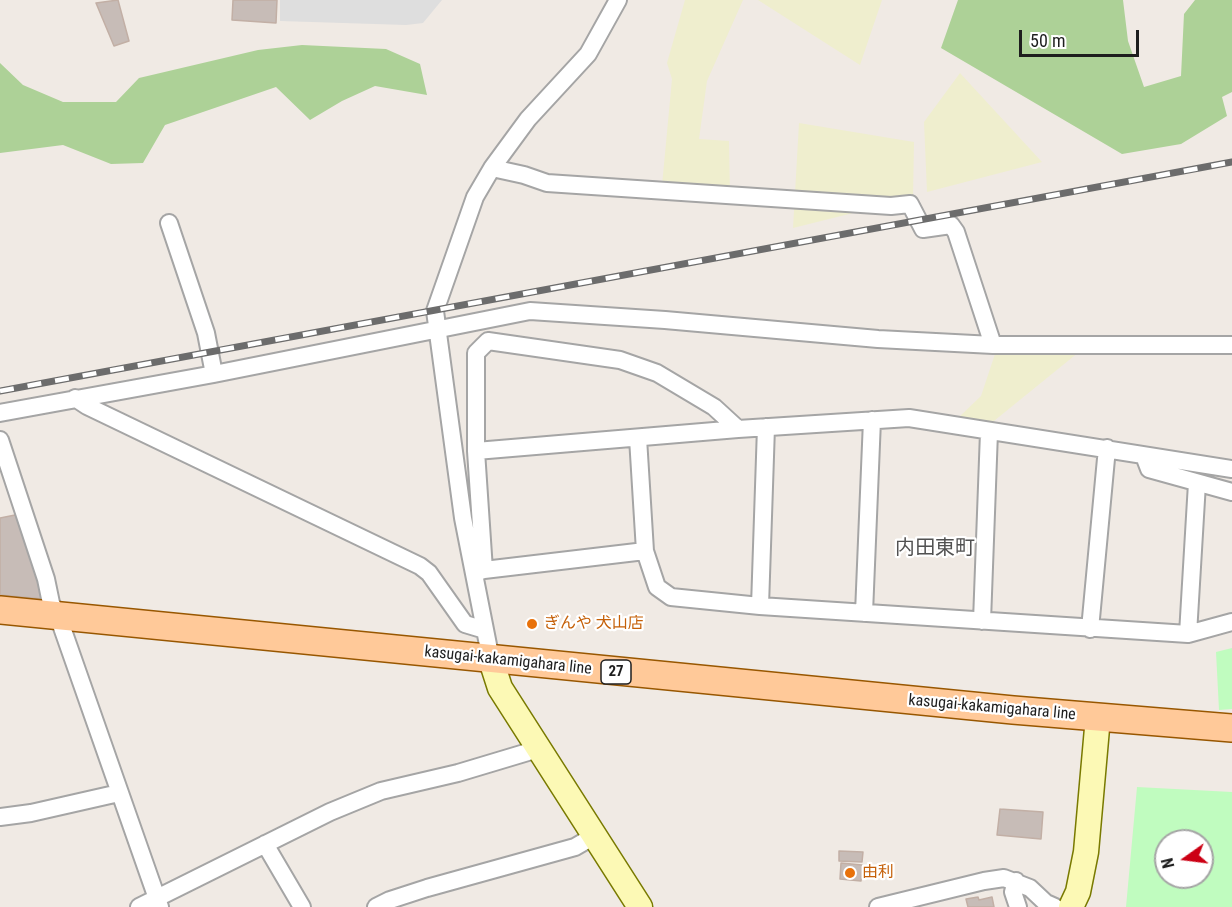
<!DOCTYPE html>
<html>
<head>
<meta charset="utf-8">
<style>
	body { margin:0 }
	#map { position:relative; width:1232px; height:907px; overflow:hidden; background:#f0eae4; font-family:"Roboto Condensed",sans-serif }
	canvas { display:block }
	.north { position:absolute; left:1154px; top:829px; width:60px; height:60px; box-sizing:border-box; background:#fff; border:2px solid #a5a5a5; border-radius:50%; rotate:256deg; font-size:16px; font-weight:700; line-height:24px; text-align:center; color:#1e1e1e }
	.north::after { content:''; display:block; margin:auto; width:21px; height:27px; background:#cc0014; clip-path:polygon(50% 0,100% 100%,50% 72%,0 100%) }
	.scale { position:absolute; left:1019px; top:30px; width:120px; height:27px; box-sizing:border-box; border:3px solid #1e1e1e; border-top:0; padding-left:8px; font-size:18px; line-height:21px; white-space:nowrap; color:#1e1e1e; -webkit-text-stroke:4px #fff; paint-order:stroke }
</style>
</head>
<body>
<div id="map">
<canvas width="1232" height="907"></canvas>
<div class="north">N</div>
<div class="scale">50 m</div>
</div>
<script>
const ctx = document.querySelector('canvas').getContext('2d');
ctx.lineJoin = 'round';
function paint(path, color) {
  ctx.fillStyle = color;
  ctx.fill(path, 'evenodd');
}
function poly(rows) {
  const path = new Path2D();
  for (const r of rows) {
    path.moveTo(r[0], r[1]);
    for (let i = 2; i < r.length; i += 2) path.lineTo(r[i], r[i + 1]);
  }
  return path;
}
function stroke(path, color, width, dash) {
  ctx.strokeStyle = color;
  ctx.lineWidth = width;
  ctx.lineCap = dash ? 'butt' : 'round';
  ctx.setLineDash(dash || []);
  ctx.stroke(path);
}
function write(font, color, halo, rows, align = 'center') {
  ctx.font = font + ' "Roboto Condensed","Noto Sans JP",sans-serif';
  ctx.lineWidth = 4.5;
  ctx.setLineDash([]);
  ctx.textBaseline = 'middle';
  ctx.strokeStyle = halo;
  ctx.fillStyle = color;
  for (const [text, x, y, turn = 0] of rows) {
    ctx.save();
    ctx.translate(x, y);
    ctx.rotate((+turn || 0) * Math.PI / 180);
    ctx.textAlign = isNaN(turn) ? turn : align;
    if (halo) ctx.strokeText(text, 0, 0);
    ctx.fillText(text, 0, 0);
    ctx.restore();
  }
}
paint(poly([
	[685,0,743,0,707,81,699,139,729,141,730,198,661,196,672,79,667,63],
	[758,0,882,0,860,65],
	[960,73,1042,162,927,192,924,122],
	[799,123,914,142,913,198,793,228],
	[1079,352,989,425,957,419,981,396,995,354]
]), '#efeece');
paint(poly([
	[958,0,1123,0,1128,41,1144,87,1181,76,1184,14,1195,0,1232,0,1232,92,1222,97,1227,116,1181,144,1122,154,941,48],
	[302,45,386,49,420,64,427,95,375,86,342,101,310,120,276,87,165,125,143,163,111,164,63,145,0,153,0,63,23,85,63,102,116,102,139,78,258,50]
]), '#add197');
paint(poly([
	[1232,648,1232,709,1219,710,1216,652],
	[1137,787,1232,792,1232,907,1126,907],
	[1166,841,1202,841,1202,877,1166,877]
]), '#c0fcbf');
paint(poly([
	[280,0,442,0,423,23,406,25,280,21]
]), '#dedede');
const building = poly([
	[118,0,129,41,114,46,96,3,118,0],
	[233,0,277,0,276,23,232,20,233,0],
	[20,514,43,599,0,595,0,518,20,514],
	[1000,809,1043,812,1041,839,997,835,1000,809],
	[839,851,863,852,862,862,839,861,839,851],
	[841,863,862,865,861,881,840,879,841,863],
	[978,897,979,900,992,897,994,907,968,907,966,899,978,897]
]);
paint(building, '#c7bcb7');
stroke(building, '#c2afa5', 1.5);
const street = poly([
	[492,168,524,175,547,183,891,206,910,204,923,229,951,225,956,232,993,345],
	[169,223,206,333,214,374],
	[75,398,87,406,420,566,429,573,465,624,485,630],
	[0,413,214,374,530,311,665,320,878,339,993,345,1232,345],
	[638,438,645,551],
	[0,440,46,579,51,603,58,616,160,907],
	[476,451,738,429,909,418,1232,469],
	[1144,456,1149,469,1232,492],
	[484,570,645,551,657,587,671,597,760,606,1188,634,1232,622],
	[475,573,484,570,476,451,476,353,488,341,620,360,657,373,714,407,738,429],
	[760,606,766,427],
	[864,613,872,420],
	[982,621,989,432],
	[1090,629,1107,448],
	[1188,634,1197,483],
	[491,660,463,518,435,311,475,197,492,168,528,119,588,54,618,0],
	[0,817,31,813,119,793],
	[265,844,302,907],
	[1016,881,1013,892,1018,907],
	[139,907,330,812,381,791,458,773,538,749],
	[376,907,390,900,427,888,575,847,594,836],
	[878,907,984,881,1004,878,1030,888,1046,903,1055,907]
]);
const secondary = poly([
	[491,660,500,688,640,907],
	[1071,907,1078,892,1086,852,1098,717]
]);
const primary = poly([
	[0,610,1013,710,1232,728]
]);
stroke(street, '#a5a5a5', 20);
stroke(secondary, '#797a00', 27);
stroke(primary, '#985700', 30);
stroke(street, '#fff', 16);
stroke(secondary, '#fcf9b5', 24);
stroke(primary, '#ffc999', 27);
const rail = poly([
	[0,391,1232,162]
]);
stroke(rail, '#6c6c6c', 7);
stroke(rail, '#fff', 4.5, [14]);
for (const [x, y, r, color] of [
	[532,624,6,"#e8710a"],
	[850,873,6,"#e8710a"]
]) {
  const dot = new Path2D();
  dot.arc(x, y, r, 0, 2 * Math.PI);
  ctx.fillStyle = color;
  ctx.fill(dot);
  stroke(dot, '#fff', 2);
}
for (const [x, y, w] of [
	[616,672,30]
]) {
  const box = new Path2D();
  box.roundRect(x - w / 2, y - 12, w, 24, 4.5);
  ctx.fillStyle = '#fff';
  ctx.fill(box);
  stroke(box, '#1e1e1e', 1.5);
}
write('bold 15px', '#1e1e1e', null, [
	["27",616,672]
]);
write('16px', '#c56008', '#fff', [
	["ぎんや 犬山店",544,624],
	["由利",862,873]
], 'left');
write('16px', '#1e1e1e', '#fff', [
	["kasugai-kakamigahara line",508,661,6],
	["kasugai-kakamigahara line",992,708,5]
]);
write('20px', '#515151', '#fff', [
	["内田東町",935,549]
]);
</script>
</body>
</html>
